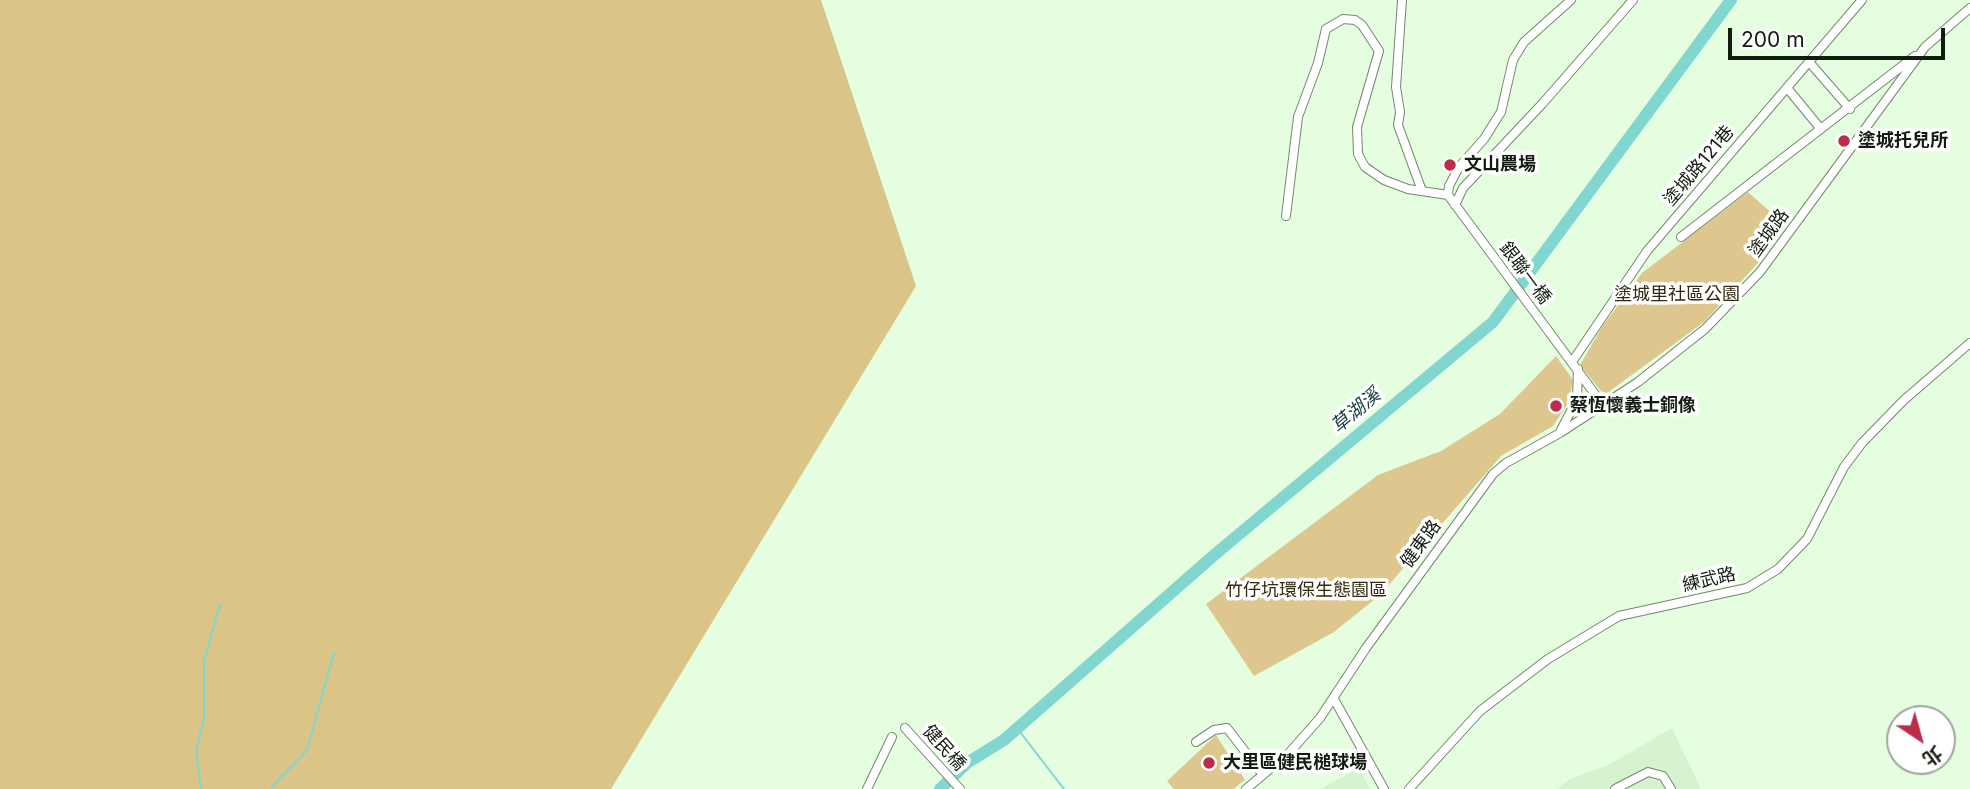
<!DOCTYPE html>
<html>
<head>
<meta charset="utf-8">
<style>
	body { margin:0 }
	#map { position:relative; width:1970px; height:789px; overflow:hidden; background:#e5fedf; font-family:Inter,"Noto Sans TC",sans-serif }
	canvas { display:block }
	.north { position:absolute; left:1886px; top:705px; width:70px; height:70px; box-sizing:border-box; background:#fff; border:2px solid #a0a49f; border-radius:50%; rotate:144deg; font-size:19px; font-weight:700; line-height:28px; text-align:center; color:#121b10 }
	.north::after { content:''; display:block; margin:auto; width:24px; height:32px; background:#bc2b49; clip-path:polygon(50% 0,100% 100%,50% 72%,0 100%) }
	.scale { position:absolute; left:1728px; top:28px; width:217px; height:32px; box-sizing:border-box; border:4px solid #121b10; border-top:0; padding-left:9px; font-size:21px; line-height:24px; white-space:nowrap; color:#121b10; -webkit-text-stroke:5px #fff; paint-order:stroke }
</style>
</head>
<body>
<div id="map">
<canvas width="1970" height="789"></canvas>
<div class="north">北</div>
<div class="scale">200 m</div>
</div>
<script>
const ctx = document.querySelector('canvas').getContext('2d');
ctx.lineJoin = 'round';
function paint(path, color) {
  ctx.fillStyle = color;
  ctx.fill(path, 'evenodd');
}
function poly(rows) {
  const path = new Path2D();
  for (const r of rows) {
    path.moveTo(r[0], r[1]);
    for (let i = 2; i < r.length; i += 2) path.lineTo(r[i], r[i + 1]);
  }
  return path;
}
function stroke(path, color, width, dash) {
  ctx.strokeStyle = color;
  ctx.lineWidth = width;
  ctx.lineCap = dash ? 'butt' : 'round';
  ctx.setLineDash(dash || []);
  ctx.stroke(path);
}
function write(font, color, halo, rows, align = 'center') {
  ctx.font = font + ' Inter,"Noto Sans TC",sans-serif';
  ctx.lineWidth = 7;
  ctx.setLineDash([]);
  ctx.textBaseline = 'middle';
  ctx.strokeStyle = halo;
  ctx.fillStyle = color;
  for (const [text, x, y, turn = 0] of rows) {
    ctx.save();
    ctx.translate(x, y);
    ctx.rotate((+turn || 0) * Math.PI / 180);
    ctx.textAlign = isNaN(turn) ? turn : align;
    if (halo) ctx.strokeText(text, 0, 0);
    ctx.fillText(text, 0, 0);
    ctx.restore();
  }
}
paint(poly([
	[1672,728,1701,789,1557,789,1570,779,1608,765],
	[1359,768,1370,789,1320,789]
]), '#d5f3ce');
paint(poly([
	[1748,192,1785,225,1758,263,1704,322,1610,391,1607,394,1601,391,1580,365,1602,327,1642,273],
	[1556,356,1573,380,1569,402,1553,426,1501,456,1380,595,1334,632,1254,676,1206,604,1378,475,1441,451,1500,414],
	[1216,735,1245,780,1233,789,1174,789,1167,781]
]), '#ddc78e');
paint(poly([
	[0,0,821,0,916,286,611,789,0,789]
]), '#dac487');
stroke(poly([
	[1017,728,1064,789],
	[201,789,196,751,204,718,204,661,220,604],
	[270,789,307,750,334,653]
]), '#82d6d0', 2);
stroke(poly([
	[940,789,967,763,1004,740,1213,556,1493,322,1731,0]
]), '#82d6d0', 12);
const minor = poly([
	[1402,0,1396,87,1400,112,1398,125,1422,191],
	[1571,0,1524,42,1513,60,1501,112,1484,139,1459,167,1449,186,1448,195,1603,405],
	[1810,63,1850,109],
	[1788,89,1820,128],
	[1455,205,1463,188,1543,103,1633,0],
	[1286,216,1298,117,1318,63,1326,29,1343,19,1355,20,1362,25,1379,51,1357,127,1358,154,1365,167,1384,180,1408,189,1448,195],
	[1681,237,1915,56],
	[1572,362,1647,251,1862,0],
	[1560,432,1577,399,1578,369],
	[1334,699,1384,789],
	[905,728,960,789],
	[1196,742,1214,730,1227,728,1263,775],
	[867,789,892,737],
	[1246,789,1289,753,1320,718,1366,648,1493,474,1506,463,1560,433,1638,382,1705,329,1760,272,1925,47,1970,8],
	[1409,789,1480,711,1548,659,1619,616,1747,588,1778,569,1807,539,1844,467,1862,443,1904,400,1970,343],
	[1615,789,1648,772,1663,776,1671,789]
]);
stroke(minor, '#72886d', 10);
stroke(minor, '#fff', 8);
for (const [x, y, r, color] of [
	[1844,141,7,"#bc2b49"],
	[1450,165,7,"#bc2b49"],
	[1556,406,7,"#bc2b49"],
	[1209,763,7,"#bc2b49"]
]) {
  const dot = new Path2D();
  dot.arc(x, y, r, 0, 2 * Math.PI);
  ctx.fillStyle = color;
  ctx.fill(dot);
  stroke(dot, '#fff', 2.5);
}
write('bold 18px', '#121b10', '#fff', [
	["塗城托兒所",1858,141],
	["文山農場",1464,165],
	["蔡恆懷義士銅像",1570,406],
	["大里區健民槌球場",1223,763]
], 'left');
write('18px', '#121b10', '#fff', [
	["塗城路121巷",1699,166,-50],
	["塗城路",1769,233,-54],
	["銀聯一橋",1525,273,53],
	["健東路",1421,544,-54],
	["練武路",1709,580,-13],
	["健民橋",944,748,48]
]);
write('18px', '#33290d', '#fff', [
	["塗城里社區公園",1677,295],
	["竹仔坑環保生態園區",1306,591]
]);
write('italic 19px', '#113a38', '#fff', [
	["草湖溪",1356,411,-40]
]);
</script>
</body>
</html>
